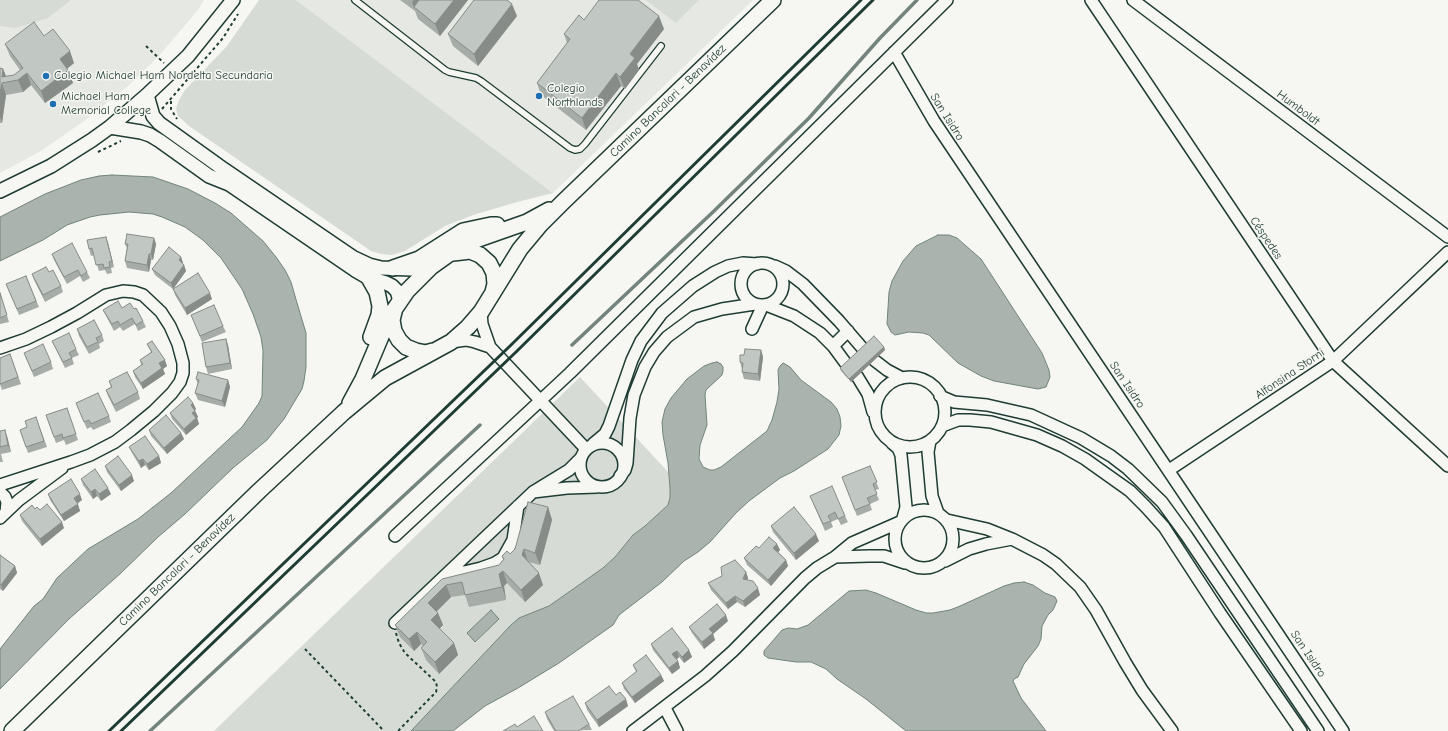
<!DOCTYPE html>
<html>
<head>
<meta charset="utf-8">
<style>
	body { margin:0 }
	canvas { display:block; background:#f6f6f2 }
</style>
</head>
<body>
<canvas width="1448" height="731"></canvas>
<script>
const ctx = document.querySelector('canvas').getContext('2d');
ctx.lineJoin = 'round';
function paint(path, color) {
  ctx.fillStyle = color;
  ctx.fill(path, 'evenodd');
}
function poly(rows) {
  const path = new Path2D();
  for (const r of rows) {
    if (r.length === 3) {
      path.moveTo(r[0] + r[2], r[1]);
      path.arc(r[0], r[1], r[2], 0, 2 * Math.PI);
      continue;
    }
    path.moveTo(r[0], r[1]);
    for (let i = 2; i < r.length; i += 2) path.lineTo(r[i], r[i + 1]);
  }
  return path;
}
function stroke(path, color, width, dash) {
  ctx.strokeStyle = color;
  ctx.lineWidth = width;
  ctx.lineCap = dash ? 'butt' : 'round';
  ctx.setLineDash(dash || []);
  ctx.stroke(path);
}
function write(font, color, halo, rows, align = 'center') {
  ctx.font = font + ' "Comic Neue",sans-serif';
  ctx.lineWidth = 3;
  ctx.setLineDash([]);
  ctx.textBaseline = 'middle';
  ctx.strokeStyle = halo;
  ctx.fillStyle = color;
  for (const [text, x, y, turn = 0] of rows) {
    ctx.save();
    ctx.translate(x, y);
    ctx.rotate((+turn || 0) * Math.PI / 180);
    ctx.textAlign = isNaN(turn) ? turn : align;
    if (halo) ctx.strokeText(text, 0, 0);
    ctx.fillText(text, 0, 0);
    ctx.restore();
  }
}
paint(poly([
	[0,0,204,0,198,10,157,58,128,86,84,121,41,151,0,173],
	[296,0,753,0,553,193]
]), '#e6e8e4');
paint(poly([
	[0,0,71,0,48,18,16,28,0,26],
	[259,0,296,0,553,193,517,202,473,215,445,226,405,251,392,255,381,254,371,251,189,126,178,116,176,109,179,100,185,90,227,46],
	[646,0,699,0,676,23],
	[580,377,669,473,670,488,670,498,668,505,645,526,633,535,615,557,603,568,549,606,510,626,411,731,214,731]
]), '#d6dbd6');
const water = poly([
	[112,175,153,177,188,189,215,203,231,213,263,241,276,257,285,270,291,282,297,303,306,333,306,367,304,381,302,389,284,419,267,440,233,468,185,514,158,537,121,573,69,619,0,689,0,649,34,606,43,599,57,578,88,549,138,519,171,493,242,427,259,403,262,396,263,351,261,337,253,314,242,289,221,258,203,240,185,227,162,217,153,214,129,212,100,215,90,217,67,225,43,240,0,261,0,217,45,194,81,180,99,176,112,175],
	[938,235,949,235,957,238,981,259,1042,353,1049,370,1050,377,1046,387,1038,389,994,381,981,376,958,363,929,335,923,333,909,332,895,335,891,332,887,324,889,292,892,281,903,261,916,246,938,235],
	[717,362,721,364,723,367,723,371,722,375,706,390,705,395,707,425,700,445,699,459,703,467,710,470,714,470,721,467,767,431,772,420,777,402,779,389,778,370,780,366,783,363,785,364,790,367,801,380,831,402,837,409,840,417,841,426,839,435,828,449,794,471,780,478,749,501,736,513,710,542,698,552,684,561,662,582,619,615,613,625,559,663,518,688,485,706,453,731,411,731,510,626,519,618,549,606,603,568,615,557,633,535,645,526,668,505,670,498,670,488,668,463,663,435,662,422,665,409,671,398,687,379,704,366,712,363,717,362],
	[1024,582,1033,585,1045,593,1055,597,1057,601,1053,610,1048,615,1042,626,1041,639,1038,646,1024,664,1018,677,1014,679,1013,681,1021,698,1046,731,906,731,866,699,837,679,826,669,811,662,796,662,768,658,764,655,764,651,782,630,788,628,797,629,808,625,849,591,866,590,876,593,916,610,926,613,933,613,950,610,960,606,1004,586,1014,583,1024,582],
	[491,610,499,619,475,642,467,633,491,610]
]);
paint(water, '#aab3ae');
stroke(water, '#72847d', 1);
stroke(poly([
	[572,345,714,211,809,118,880,38,917,0],
	[150,731,480,425]
]), '#72847d', 3.5);
const service = poly([
	[355,0,445,70,449,72,476,78,481,81,570,148,575,150,580,149,585,144,661,46]
]);
const minor = poly([
	[1091,0,1333,361,1448,466],
	[1133,0,1448,237],
	[894,52,934,121,1343,731],
	[762,284,21],
	[775,266,786,271,803,284,839,321,864,350],
	[766,305,794,316,820,333,833,346,847,365],
	[481,312,482,324,490,347,586,449],
	[752,329,763,305],
	[451,342,466,340,475,342,490,347],
	[833,346,848,331],
	[0,348,26,339,51,327,77,313,106,295,123,291,134,292,143,295,161,312,170,326,178,344,183,363,183,373,180,382,172,393,154,411,131,430,115,442,90,455,71,462,0,485],
	[874,360,887,370,902,378],
	[857,376,868,394,873,412],
	[910,412,35],
	[940,396,954,402,987,405,1031,415,1081,438,1111,456,1128,469,1162,502,1186,535,1318,731],
	[942,426,958,420,970,420,991,422,1037,435,1062,446,1085,459,1130,491,1146,507,1164,527,1220,613,1301,731],
	[930,441,928,452,932,496,938,513],
	[892,443,898,448,901,455,906,507,903,518],
	[602,465,22],
	[593,444,605,434,609,426,632,360,641,341,662,313,693,286,715,272,728,266,743,263,757,264],
	[581,458,569,470,533,492,567,488,597,487],
	[1169,470,1333,361,1448,252],
	[620,476,625,470,627,463,630,418,634,395,645,367,654,352,667,337,694,317,722,309,755,304],
	[0,492,5,497,7,502,6,512],
	[924,539,29],
	[0,518,19,500,62,468],
	[900,522,852,543,835,557,869,556,884,556,905,563],
	[395,536,570,373,947,0],
	[1012,539,1043,555,1056,564,1080,587,1096,610,1125,662,1142,690,1172,731],
	[945,561,969,549,986,544,1012,539,987,529,947,520],
	[448,573,464,572,481,568,495,563,503,558,513,540,518,506],
	[395,623,533,492],
	[665,708,677,731],
	[633,731,705,676,733,651,805,578,817,568,835,557]
]);
const tertiary = poly([
	[147,95,153,116,159,123,219,166,354,258,369,265,381,268,412,269,431,267],
	[110,127,141,132,150,135,160,141,209,176,229,184,355,270,369,278,386,283,392,286,397,291,400,301],
	[0,191,51,166,92,140,110,127,147,95,188,56,233,0]
]);
const secondary = poly([
	[453,253,470,251,480,255,489,263,494,273,495,284,493,292],
	[393,268,419,259,463,231,491,225,497,225],
	[369,278,377,292,380,306,379,315,371,337],
	[394,312,392,320,394,331,399,340,406,347,416,351,426,353,433,351],
	[350,403,363,379,385,327,394,310,407,291,431,267,459,247,470,242,527,222,549,210],
	[12,731,259,491,344,412,385,378,451,342,468,327,481,312,520,249,540,225,563,202,773,0]
]);
stroke(service, '#1f3d34', 8);
stroke(minor, '#1f3d34', 14);
stroke(tertiary, '#1f3d34', 16);
stroke(secondary, '#1f3d34', 18);
stroke(poly([
	[146,46,164,63],
	[171,101,171,109,177,119],
	[162,109,223,38,238,14],
	[98,152,121,141],
	[396,633,399,643,405,653,436,682,437,687,436,692,398,731],
	[305,649,384,731]
]), '#1f3d34', 2, [3, 3]);
stroke(service, '#f6f6f2', 5.5);
stroke(minor, '#f6f6f2', 11);
stroke(tertiary, '#f6f6f2', 13);
stroke(secondary, '#f6f6f2', 15);
stroke(poly([
	[109,731,510,346,861,0],
	[121,731,516,352,873,0]
]), '#1f3d34', 3);
paint(poly([
	[400,0,468,0,440,36,418,19,415,11],
	[517,16,478,66,453,46,448,34],
	[584,20,664,29,637,64,639,70,625,89,621,86,586,130,541,95,537,83,567,43,564,34],
	[44,36,74,63,67,69,73,83,45,103,31,85,23,92,6,95,2,123,0,123,0,68,3,69,6,76,14,75,20,70,10,56,5,44],
	[106,237,108,243,114,267,111,268,112,273,107,274,105,270,99,271,94,255,91,256,89,249],
	[154,238,156,244,153,260,151,260,149,272,127,268,125,261,127,248,125,244],
	[52,254,87,272,90,278,83,282,80,276,67,284,54,260],
	[181,257,183,263,183,264,184,265,186,271,174,288,212,299,187,315,175,295,173,289,155,275,152,269],
	[49,272,61,286,63,292,45,302,34,280,32,274],
	[26,276,39,307,19,315,6,284],
	[0,292,9,322,0,324],
	[122,308,134,309,143,321,146,327,138,331,135,324,123,331,120,327,114,331,106,316,103,310],
	[191,315,223,326,226,332,202,342],
	[77,329,102,335,104,341,99,344,100,348,89,354,79,336],
	[226,339,228,345,232,369,208,374,206,367],
	[52,341,76,349,79,355,72,358,74,364,65,368,55,347],
	[147,344,167,366,163,369,165,374,143,389,135,377,133,371,141,365,140,360,151,352],
	[884,347,885,350,851,382,841,371,840,368],
	[761,350,763,357,760,381,744,379,742,372,742,369,740,362,744,355],
	[24,353,51,362,53,369,34,377],
	[10,354,21,384,2,390,0,384,0,358],
	[196,379,228,380,230,387,225,407,198,400,195,393,198,384],
	[109,381,138,392,140,399,116,412,108,396,106,390,111,387],
	[76,403,109,416,111,422,93,430,91,427,87,429],
	[193,403,196,409,195,410,198,417,197,418,199,424,186,435,172,419,170,413],
	[67,408,78,440,66,445,64,440,56,443,46,415],
	[36,417,47,447,28,453,20,430,27,427],
	[149,430,181,433,184,439,167,454,151,436],
	[0,431,7,436,11,452,1,454,3,462,0,462],
	[129,447,159,456,161,463,149,470,145,465,141,468,132,453],
	[105,466,134,481,121,491,107,472],
	[870,466,879,489,875,490,879,500,870,504,872,510,857,516,842,477],
	[81,479,111,494,101,501,97,496,93,499,83,485],
	[48,494,82,500,77,504,80,511,64,521,50,500],
	[810,496,845,516,848,522,841,525,838,519,831,522,833,527,825,531],
	[548,507,552,520,540,565,528,562,543,585,525,602,507,583,504,586,506,600,469,607,465,595,451,597,437,611,443,625,439,629,454,643,458,655,439,674,426,660,421,648,423,646,421,644,414,651,400,637,395,625,442,579,499,565,503,560,502,556,510,554,515,549],
	[40,510,64,528,42,546,22,521,20,515],
	[771,526,819,541,796,560,773,532],
	[777,544,780,550,778,552,786,560,788,566,771,586,747,565,744,558,759,548],
	[0,555,15,566,17,573,3,591,0,589],
	[746,572,748,578,747,580,760,595,745,607,737,602,728,609,711,590,708,583],
	[728,621,713,634,715,640,704,649,692,633,689,627],
	[651,644,689,650,692,657,684,663,679,657,676,660,678,661,680,668,672,674,653,650],
	[633,665,661,675,664,681,635,703,624,689,622,683,636,672],
	[616,695,628,706,599,727,587,710,585,703],
	[545,712,589,724,592,730,554,731,547,719]
]), '#a6aca8');
paint(poly([
	[414,0,424,0,414,7,412,2],
	[454,0,468,0,440,36,435,24],
	[512,4,517,16,478,66,474,54],
	[659,16,664,29,637,64,639,70,625,89,620,77,630,54],
	[70,51,74,63,64,71,60,59],
	[3,69,8,81,2,77],
	[68,70,73,83,45,103,41,91],
	[27,73,31,85,23,92,18,80],
	[616,73,621,86,586,130,582,118],
	[2,83,6,95,2,123,0,117,0,94],
	[106,237,108,243,114,267,112,261],
	[154,238,156,244,153,260,151,254],
	[149,254,151,260,149,272,147,265],
	[181,257,183,263,181,267,179,260],
	[184,265,186,271,173,289,171,283],
	[210,293,212,299,187,315,185,308],
	[226,339,228,345,232,369,230,363],
	[884,347,885,350,851,382,849,379],
	[761,350,763,357,760,381,758,374],
	[165,360,167,366,163,369,165,374,143,389,141,383,159,363],
	[228,380,230,387,225,407,222,401],
	[193,403,196,409,193,412,191,405],
	[195,411,198,417,197,418,199,424,186,435,184,429,192,413],
	[5,430,7,436,11,452,8,445],
	[181,433,184,439,167,454,164,448],
	[159,456,161,463,149,470,147,464],
	[143,459,145,465,141,468,139,461],
	[132,475,134,481,121,491,119,485],
	[108,488,111,494,101,501,99,494],
	[95,489,97,496,93,499,91,492],
	[80,494,82,500,76,504,74,498],
	[78,504,80,511,64,521,61,515],
	[548,507,552,520,540,565,535,553],
	[62,522,64,528,42,546,40,539],
	[816,534,819,541,796,560,794,553],
	[777,544,780,550,776,555,773,548],
	[524,549,528,562,522,555],
	[786,560,788,566,771,586,768,580],
	[15,566,17,573,3,591,1,585],
	[503,571,507,583,504,586,506,600,502,587,499,574],
	[746,572,748,578,745,586,743,579],
	[539,573,543,585,525,602,521,590],
	[446,585,451,597,433,615,428,603],
	[758,588,760,595,745,607,743,601],
	[735,596,737,602,728,609,726,603],
	[438,613,443,625,436,632,431,620],
	[726,615,728,621,713,634,715,640,704,649,702,642,709,629],
	[417,632,421,644,414,651,409,639],
	[454,643,458,655,439,674,435,662],
	[689,650,692,657,684,663,682,657],
	[677,651,679,657,675,661,672,654],
	[678,661,680,668,672,674,669,668],
	[661,675,664,681,635,703,632,697],
	[626,699,628,706,599,727,597,720]
]), '#878c88');
const building = poly([
	[419,0,454,0,435,24,414,7,419,0],
	[474,0,507,0,512,4,474,54,448,34,474,0],
	[599,0,638,0,659,16,630,54,635,58,620,77,616,73,582,118,537,83,570,39,564,34,579,15,584,20,599,0],
	[34,22,44,36,53,29,70,51,60,59,68,70,41,91,27,73,18,80,2,83,0,94,0,68,3,69,2,77,14,75,23,68,5,44,34,22],
	[127,234,154,238,151,254,149,254,147,265,125,261,128,244,125,244,127,234],
	[106,237,112,261,109,262,110,267,104,268,103,264,96,265,92,248,89,249,87,240,106,237],
	[72,243,87,272,81,276,78,270,64,277,52,254,72,243],
	[169,247,181,257,179,260,184,265,171,283,152,269,169,247],
	[46,267,49,272,53,270,61,286,43,295,32,274,46,267],
	[198,273,210,293,185,308,173,289,198,273],
	[26,276,36,301,17,309,6,284,26,276],
	[0,293,7,315,0,318,0,293],
	[118,301,122,308,130,303,134,309,136,308,143,321,136,325,132,318,120,325,118,321,112,324,103,310,118,301],
	[214,305,223,326,200,336,191,315,214,305],
	[94,320,102,335,96,338,98,342,87,347,77,329,94,320],
	[69,333,76,349,69,353,72,358,63,362,52,341,69,333],
	[874,336,884,347,849,379,840,368,874,336],
	[226,339,230,363,206,367,202,343,226,339],
	[152,341,165,360,159,363,162,368,141,383,133,371,143,364,140,360,152,352,147,344,152,341],
	[43,344,51,362,32,371,24,353,43,344],
	[745,349,761,350,758,374,742,372,743,363,740,362,740,355,744,355,745,349],
	[10,354,18,377,0,384,0,358,10,354],
	[127,372,138,392,114,405,106,390,112,387,109,381,127,372],
	[198,372,228,380,222,401,195,393,199,380,196,379,198,372],
	[98,393,109,416,91,424,89,420,84,422,76,403,98,393],
	[188,397,193,403,191,405,195,411,192,413,196,418,184,429,170,413,188,397],
	[67,408,76,434,63,438,62,434,54,437,46,415,67,408],
	[166,415,181,433,164,448,149,430,166,415],
	[36,417,44,441,26,447,20,430,27,427,25,421,36,417],
	[5,430,8,445,0,447,0,431,5,430],
	[145,436,159,456,147,464,143,459,139,461,129,447,145,436],
	[118,456,132,475,119,485,105,466,118,456],
	[870,466,877,482,873,484,877,494,867,498,870,504,855,510,842,477,870,466],
	[95,469,108,488,99,494,95,489,91,492,81,479,95,469],
	[71,479,80,494,74,498,78,504,61,515,48,494,71,479],
	[832,486,845,516,838,519,835,512,828,516,831,521,823,524,810,496,832,486],
	[528,502,548,507,535,553,524,549,522,555,539,573,521,590,503,571,499,574,502,587,465,595,462,582,446,585,428,603,438,613,431,620,454,643,435,662,421,648,427,642,417,632,409,639,395,625,442,579,499,565,504,559,502,556,507,551,510,554,515,549,528,502],
	[47,504,62,522,40,539,20,515,32,505,35,509,37,507,40,510,47,504],
	[794,507,816,534,794,553,771,526,794,507],
	[769,537,777,544,773,548,786,560,768,580,744,558,756,546,759,548,769,537],
	[0,555,15,566,1,585,0,584,0,555],
	[735,560,746,572,743,579,753,581,758,588,743,601,735,596,726,603,708,583,722,576,721,567,735,560],
	[717,604,726,615,709,629,713,633,702,642,689,627,717,604],
	[672,628,689,650,682,657,677,651,672,654,678,661,669,668,651,644,672,628],
	[646,655,661,675,632,697,622,683,637,671,633,665,646,655],
	[609,686,616,695,620,692,626,699,597,720,585,703,609,686],
	[573,696,589,724,578,731,556,731,545,712,573,696],
	[534,716,543,731,503,731,515,724,517,727,534,716]
]);
paint(building, '#c1c8c3');
stroke(building, '#878c88', 1);
for (const [x, y, r, color] of [
	[46,76,4,"#1f6fb2"],
	[539,96,4,"#1f6fb2"],
	[53,104,4,"#1f6fb2"]
]) {
  const dot = new Path2D();
  dot.arc(x, y, r, 0, 2 * Math.PI);
  ctx.fillStyle = color;
  ctx.fill(dot);
  stroke(dot, '#f6f6f2', 1.5);
}
write('12px', '#1f3d34', '#f6f6f2', [
	["Colegio Michael Ham Nordelta Secundaria",54,76],
	["Colegio",547,89],
	["Northlands",547,103],
	["Michael Ham",61,97],
	["Memorial College",61,111]
], 'left');
write('12px', '#1f3d34', '#f6f6f2', [
	["Camino Bancalari - Benavídez",668,101,-44],
	["Humboldt",1298,108,37],
	["San Isidro",947,117,58],
	["Céspedes",1266,238,56],
	["Alfonsina Storni",1290,374,-34],
	["San Isidro",1127,385,56],
	["Camino Bancalari - Benavídez",177,570,-44],
	["San Isidro",1308,654,56]
]);
</script>
</body>
</html>
